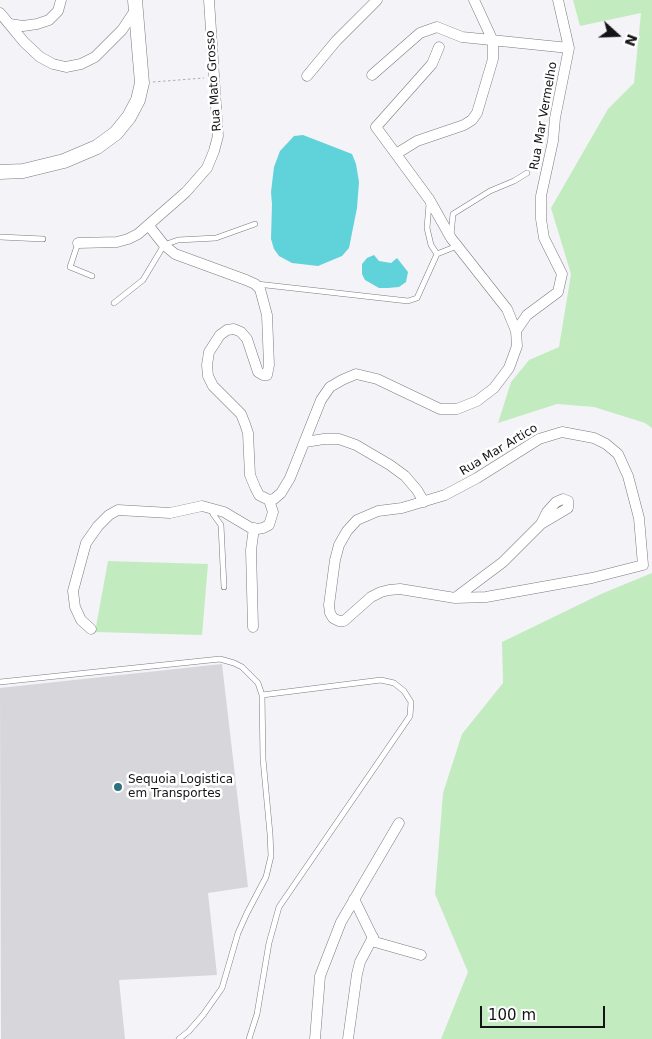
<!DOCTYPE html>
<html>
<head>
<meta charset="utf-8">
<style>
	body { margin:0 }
	#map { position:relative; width:652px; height:1039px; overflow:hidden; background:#f4f3f8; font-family:"DejaVu Sans",sans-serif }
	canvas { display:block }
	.north { position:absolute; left:592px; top:10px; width:50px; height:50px; -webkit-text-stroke:4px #fff; paint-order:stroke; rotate:110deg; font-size:14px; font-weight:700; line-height:20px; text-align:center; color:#141416 }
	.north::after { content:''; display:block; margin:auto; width:18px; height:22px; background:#141416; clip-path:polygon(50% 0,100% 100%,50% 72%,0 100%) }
	.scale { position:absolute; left:480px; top:1006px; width:125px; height:22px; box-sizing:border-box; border:2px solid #141416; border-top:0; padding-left:6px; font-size:15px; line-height:18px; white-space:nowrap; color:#141416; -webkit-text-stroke:4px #fff; paint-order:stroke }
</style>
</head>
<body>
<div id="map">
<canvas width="652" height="1039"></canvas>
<div class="north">N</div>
<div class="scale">100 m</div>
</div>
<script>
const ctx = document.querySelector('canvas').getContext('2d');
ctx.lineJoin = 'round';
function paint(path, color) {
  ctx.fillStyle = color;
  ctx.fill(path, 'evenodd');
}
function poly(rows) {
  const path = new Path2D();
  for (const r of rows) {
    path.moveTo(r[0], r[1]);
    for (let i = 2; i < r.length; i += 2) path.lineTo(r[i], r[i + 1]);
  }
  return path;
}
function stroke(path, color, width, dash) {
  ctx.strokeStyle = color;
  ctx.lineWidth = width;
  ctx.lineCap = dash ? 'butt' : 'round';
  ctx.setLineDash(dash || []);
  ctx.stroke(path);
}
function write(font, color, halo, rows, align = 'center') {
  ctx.font = font + ' "DejaVu Sans",sans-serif';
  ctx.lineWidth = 5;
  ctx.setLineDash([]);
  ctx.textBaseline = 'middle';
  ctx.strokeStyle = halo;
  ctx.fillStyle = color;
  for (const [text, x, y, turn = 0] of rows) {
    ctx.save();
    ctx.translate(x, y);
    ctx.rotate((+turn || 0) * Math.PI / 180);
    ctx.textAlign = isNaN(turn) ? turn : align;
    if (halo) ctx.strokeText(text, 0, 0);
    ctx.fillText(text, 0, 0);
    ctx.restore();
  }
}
paint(poly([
	[573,0,652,0,652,428,645,423,594,407,557,404,498,423,511,382,529,360,559,347,571,274,551,208,608,109,634,83,641,13,580,26],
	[108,561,208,564,202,635,95,632],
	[652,573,652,1039,441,1039,468,972,435,894,443,793,462,734,503,683,502,642,601,594]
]), '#c3ebc0');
paint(poly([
	[303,135,352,154,356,164,359,182,357,208,349,248,342,256,318,266,292,263,279,256,274,249,271,239,272,204,271,192,274,167,280,151,294,136],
	[374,255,379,261,391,263,397,258,408,272,406,282,399,287,388,288,379,288,365,280,362,274,362,264,367,258]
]), '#60d2da');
paint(poly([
	[222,664,248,887,208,893,217,975,119,980,125,1039,1,1039,0,688]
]), '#d7d6da');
const service = poly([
	[429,204,427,228,431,245,437,254,457,246],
	[451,235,453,214,490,191,514,181,527,173],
	[0,237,43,239],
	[78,243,70,267,92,276],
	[257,284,408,301,417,298,437,254],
	[114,303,143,280,164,245,178,240,216,238,255,224],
	[211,508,213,514,221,525,224,587],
	[0,682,220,659,234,663,242,667,258,683,262,695,263,759,270,834,271,856,266,877,247,913,238,933,222,988,203,1015,189,1031,179,1039],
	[249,1039,257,1014,269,943,279,907,410,716,411,702,404,691,394,683,381,680,262,695]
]);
const minor = poly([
	[0,13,24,42,40,57,53,64,66,67,81,64,95,57,122,30,136,9],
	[10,24,23,26,37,24,49,20,58,11,61,0],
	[439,47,432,64,376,127,429,199,451,238,507,309,516,331],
	[372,75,420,33,437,27,462,37,569,48],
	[307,76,336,41,377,0],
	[396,154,417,141,464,125,472,120,477,113,493,59,493,41,474,0],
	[78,243,117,242,128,239,138,234,186,192,207,168,214,151,218,136,209,0],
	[562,432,594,438,606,444,618,454,628,476,639,518,643,565,592,578,486,597,455,598,400,589,389,590,381,592,371,597,344,621,339,621,333,618,330,613,329,605,335,560,339,545,347,531,357,520,378,511,402,508,445,495,477,478,539,439,562,432],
	[305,442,324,439,339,439,356,445,390,465,405,476,417,490,424,502],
	[269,500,274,499,281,493,290,478,321,400,330,387,342,380,356,374,377,379,440,409,457,409,477,401,494,388,509,368,517,346,516,331,527,315,558,292,562,274,544,238,541,219,541,196,553,141,555,118,569,48,558,0],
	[455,598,503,562,541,524,568,508,568,501,563,499,556,502,547,512,541,524],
	[253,627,251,550,254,528],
	[91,629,81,620,75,607,73,591,86,543,98,526,109,515,118,510,170,513,202,506,224,512,251,528,257,529,263,528,269,525,273,512,269,500,259,495,255,487,250,475,248,433,245,424,241,414,213,386,208,376,207,365,209,352,220,335,227,330,234,329,241,332,247,339,258,372,263,375,267,375,269,365,267,315,260,289,255,284,246,280,175,254,164,245,149,226],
	[354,899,375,942,421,955],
	[315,1039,320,976,341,922,399,823],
	[348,1039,357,974,360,962,373,937]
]);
const secondary = poly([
	[0,172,23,171,64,161,97,147,116,133,129,117,138,100,142,83,135,0]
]);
stroke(service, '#7b7b7f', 6);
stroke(minor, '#7b7b7f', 11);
stroke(secondary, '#7b7b7f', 15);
stroke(poly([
	[153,82,204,78]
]), '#adadb1', 1, [2.5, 2.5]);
stroke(service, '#fff', 5);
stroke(minor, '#fff', 10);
stroke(secondary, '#fff', 14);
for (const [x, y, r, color] of [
	[118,787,5,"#2b727d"]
]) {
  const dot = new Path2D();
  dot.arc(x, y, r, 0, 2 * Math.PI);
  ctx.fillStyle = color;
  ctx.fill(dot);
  stroke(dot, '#fff', 2);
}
write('12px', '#141416', '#fff', [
	["Rua Mato Grosso",214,81,-94],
	["Rua Mar Vermelho",544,116,-80],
	["Rua Mar Artico",499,450,-31]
]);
write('12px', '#141416', '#fff', [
	["Sequoia Logistica",128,780],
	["em Transportes",128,794]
], 'left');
</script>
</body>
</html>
